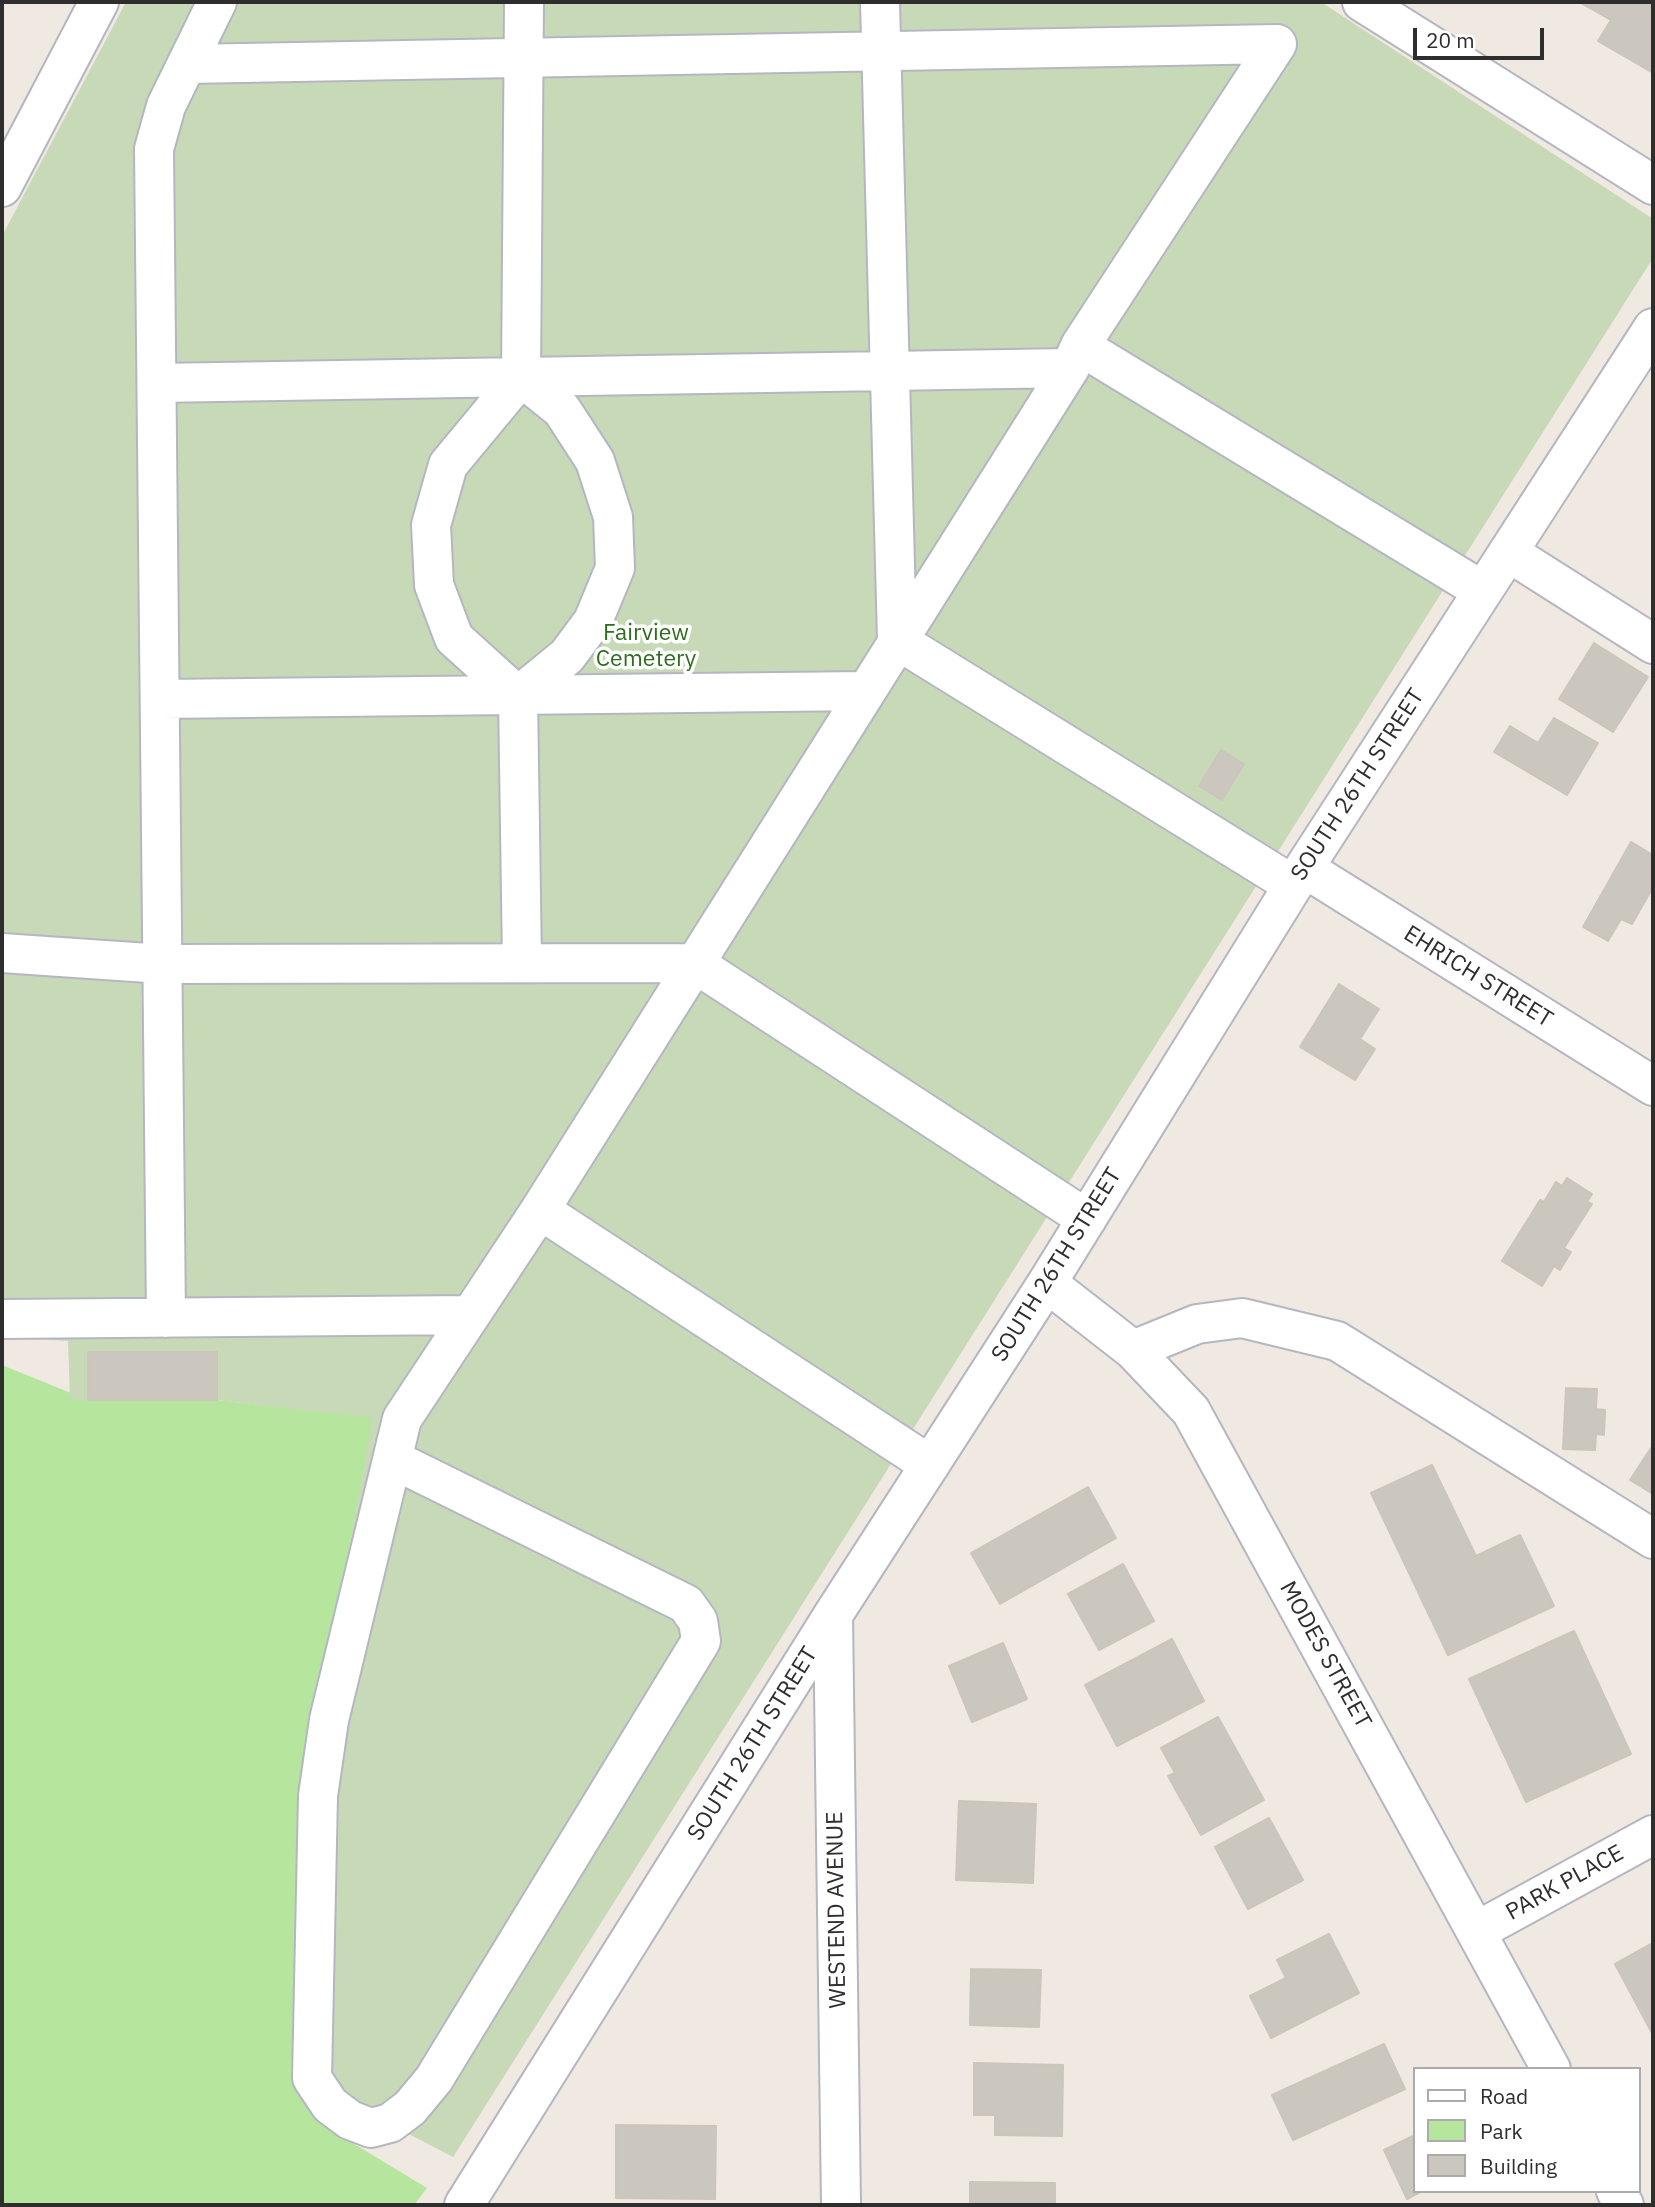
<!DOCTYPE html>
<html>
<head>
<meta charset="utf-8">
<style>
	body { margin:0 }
	#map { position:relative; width:1655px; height:2207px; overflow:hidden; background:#efe9e1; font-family:"IBM Plex Sans",sans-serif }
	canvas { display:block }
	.frame { position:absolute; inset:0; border:4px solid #2e2e2e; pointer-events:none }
	.legend { position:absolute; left:1413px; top:2067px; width:228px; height:126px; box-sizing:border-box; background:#fff; border:2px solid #ababab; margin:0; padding:9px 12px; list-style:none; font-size:21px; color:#2e2e2e }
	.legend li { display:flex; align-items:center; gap:14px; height:35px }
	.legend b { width:35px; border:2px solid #ababab }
	.scale { position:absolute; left:1413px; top:28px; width:131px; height:32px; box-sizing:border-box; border:4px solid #2e2e2e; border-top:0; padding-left:9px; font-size:21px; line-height:24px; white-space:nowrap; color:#2e2e2e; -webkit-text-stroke:5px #fff; paint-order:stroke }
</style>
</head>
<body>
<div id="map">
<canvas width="1655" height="2207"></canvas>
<div class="frame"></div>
<ul class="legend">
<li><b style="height:9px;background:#fff"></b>Road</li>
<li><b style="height:19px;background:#b6e59e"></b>Park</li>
<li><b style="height:19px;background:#cbc7bf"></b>Building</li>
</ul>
<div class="scale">20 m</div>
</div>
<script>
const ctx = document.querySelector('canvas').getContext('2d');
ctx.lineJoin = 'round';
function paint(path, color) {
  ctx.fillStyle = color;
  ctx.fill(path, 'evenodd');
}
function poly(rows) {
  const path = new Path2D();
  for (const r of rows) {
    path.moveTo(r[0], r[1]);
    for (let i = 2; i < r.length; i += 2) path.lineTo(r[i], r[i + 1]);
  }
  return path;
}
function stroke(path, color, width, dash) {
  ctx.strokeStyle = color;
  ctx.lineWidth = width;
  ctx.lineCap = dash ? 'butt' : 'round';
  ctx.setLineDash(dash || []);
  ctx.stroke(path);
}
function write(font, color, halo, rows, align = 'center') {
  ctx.font = font + ' "IBM Plex Sans",sans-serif';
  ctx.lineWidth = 7;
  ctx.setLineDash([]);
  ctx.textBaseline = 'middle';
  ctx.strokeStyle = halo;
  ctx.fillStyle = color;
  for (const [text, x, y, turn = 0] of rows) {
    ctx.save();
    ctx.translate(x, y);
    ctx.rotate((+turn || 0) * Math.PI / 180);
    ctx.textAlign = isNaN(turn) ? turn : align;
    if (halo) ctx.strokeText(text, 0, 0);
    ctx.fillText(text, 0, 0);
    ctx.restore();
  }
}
paint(poly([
	[2,1365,88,1400,217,1400,373,1417,325,1687,341,2136,427,2188,414,2205,2,2205]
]), '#b6e59e');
paint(poly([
	[126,2,1321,2,1653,219,1653,258,453,2157,403,2131,378,2140,349,2140,325,2128,305,2107,296,2066,298,1800,325,1687,372,1418,217,1400,70,1400,68,1341,2,1337,2,236]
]), '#c8d9b8');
const building = poly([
	[1579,2,1649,2,1653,7,1653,73,1598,41,1611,20,1579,2],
	[1594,643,1648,677,1613,732,1559,699,1594,643],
	[1554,718,1598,743,1567,795,1494,752,1510,726,1538,743,1554,718],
	[1221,750,1244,764,1222,800,1199,786,1221,750],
	[1631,842,1653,855,1653,887,1632,924,1621,919,1608,941,1583,927,1631,842],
	[1339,984,1379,1009,1360,1039,1375,1049,1355,1080,1300,1047,1339,984],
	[1567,1178,1592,1194,1587,1202,1592,1204,1564,1248,1571,1252,1560,1270,1554,1266,1542,1286,1502,1261,1540,1200,1544,1202,1556,1182,1562,1186,1567,1178],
	[88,1352,217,1352,217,1400,88,1400,88,1352],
	[1566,1388,1597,1389,1596,1409,1605,1410,1604,1435,1596,1434,1595,1450,1563,1449,1566,1388],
	[1653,1445,1653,1494,1630,1480,1653,1445],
	[1432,1465,1476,1556,1520,1535,1554,1606,1448,1655,1371,1493,1432,1465],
	[1088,1487,1116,1538,1000,1604,971,1553,1088,1487],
	[1123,1564,1154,1621,1099,1650,1068,1594,1123,1564],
	[1574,1631,1631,1754,1526,1802,1469,1679,1574,1631],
	[1172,1639,1204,1701,1117,1746,1085,1685,1172,1639],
	[1003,1643,1027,1699,972,1722,949,1666,1003,1643],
	[1218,1717,1264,1800,1201,1835,1168,1776,1175,1773,1161,1748,1218,1717],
	[959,1801,1036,1804,1033,1883,956,1880,959,1801],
	[1269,1818,1303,1880,1248,1909,1215,1847,1269,1818],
	[1329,1934,1359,1993,1271,2038,1250,1996,1286,1978,1277,1960,1329,1934],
	[1653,1943,1653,2035,1615,1964,1653,1943],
	[971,1969,1041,1970,1039,2027,970,2025,971,1969],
	[1384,2044,1405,2089,1293,2140,1272,2095,1384,2044],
	[974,2063,1063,2065,1062,2136,995,2135,995,2115,974,2115,974,2063],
	[616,2125,716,2126,715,2199,616,2198,616,2125],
	[1415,2135,1415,2191,1422,2191,1407,2199,1384,2150,1415,2135],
	[970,2182,1055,2183,1055,2205,970,2205,970,2182]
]);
paint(building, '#cbc7bf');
stroke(building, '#cbc5ba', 2);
const minor = poly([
	[880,2,897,640,1293,885],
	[1362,2,1653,185],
	[187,64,1277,44],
	[2,187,99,2],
	[1080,346,1483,591],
	[521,377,562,410,595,461,613,517,615,568,593,621,567,656,518,696,522,962],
	[157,383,1070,368],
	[1508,552,1653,644],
	[518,696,454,638,434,585,431,525,448,465,521,377,524,2],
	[160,699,865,691],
	[1304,868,1653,1086],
	[2,953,163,964,694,963,1087,1219],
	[540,1210,930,1465],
	[1047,1283,1133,1350,1191,1411,1551,2069],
	[166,1318,154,149,166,106,217,2],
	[2,1319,470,1315],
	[1133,1350,1197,1324,1242,1318,1337,1341,1653,1539],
	[394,1460,686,1604,698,1621,701,1641,434,2079,410,2108,390,2123,371,2128,350,2120,330,2105,312,2078,318,1796,329,1720,402,1419,540,1210,1070,368,1080,346,1277,44],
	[833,1615,841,2205],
	[1477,1931,1653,1835],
	[1616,2191,1624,2205],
	[464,2205,833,1615,1047,1283,1304,868,1653,328]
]);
stroke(minor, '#b4b7c1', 42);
stroke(minor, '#fff', 38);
write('23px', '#2c6e1b', '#fff', [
	["Fairview",646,633],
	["Cemetery",646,659]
]);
write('23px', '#2e2e2e', '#fff', [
	["SOUTH 26TH STREET",1358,785,-57],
	["EHRICH STREET",1478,977,32],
	["SOUTH 26TH STREET",1057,1265,-58],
	["MODES STREET",1325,1655,61],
	["SOUTH 26TH STREET",753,1744,-58],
	["PARK PLACE",1565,1883,-29],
	["WESTEND AVENUE",837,1910,-91]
]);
</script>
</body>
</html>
